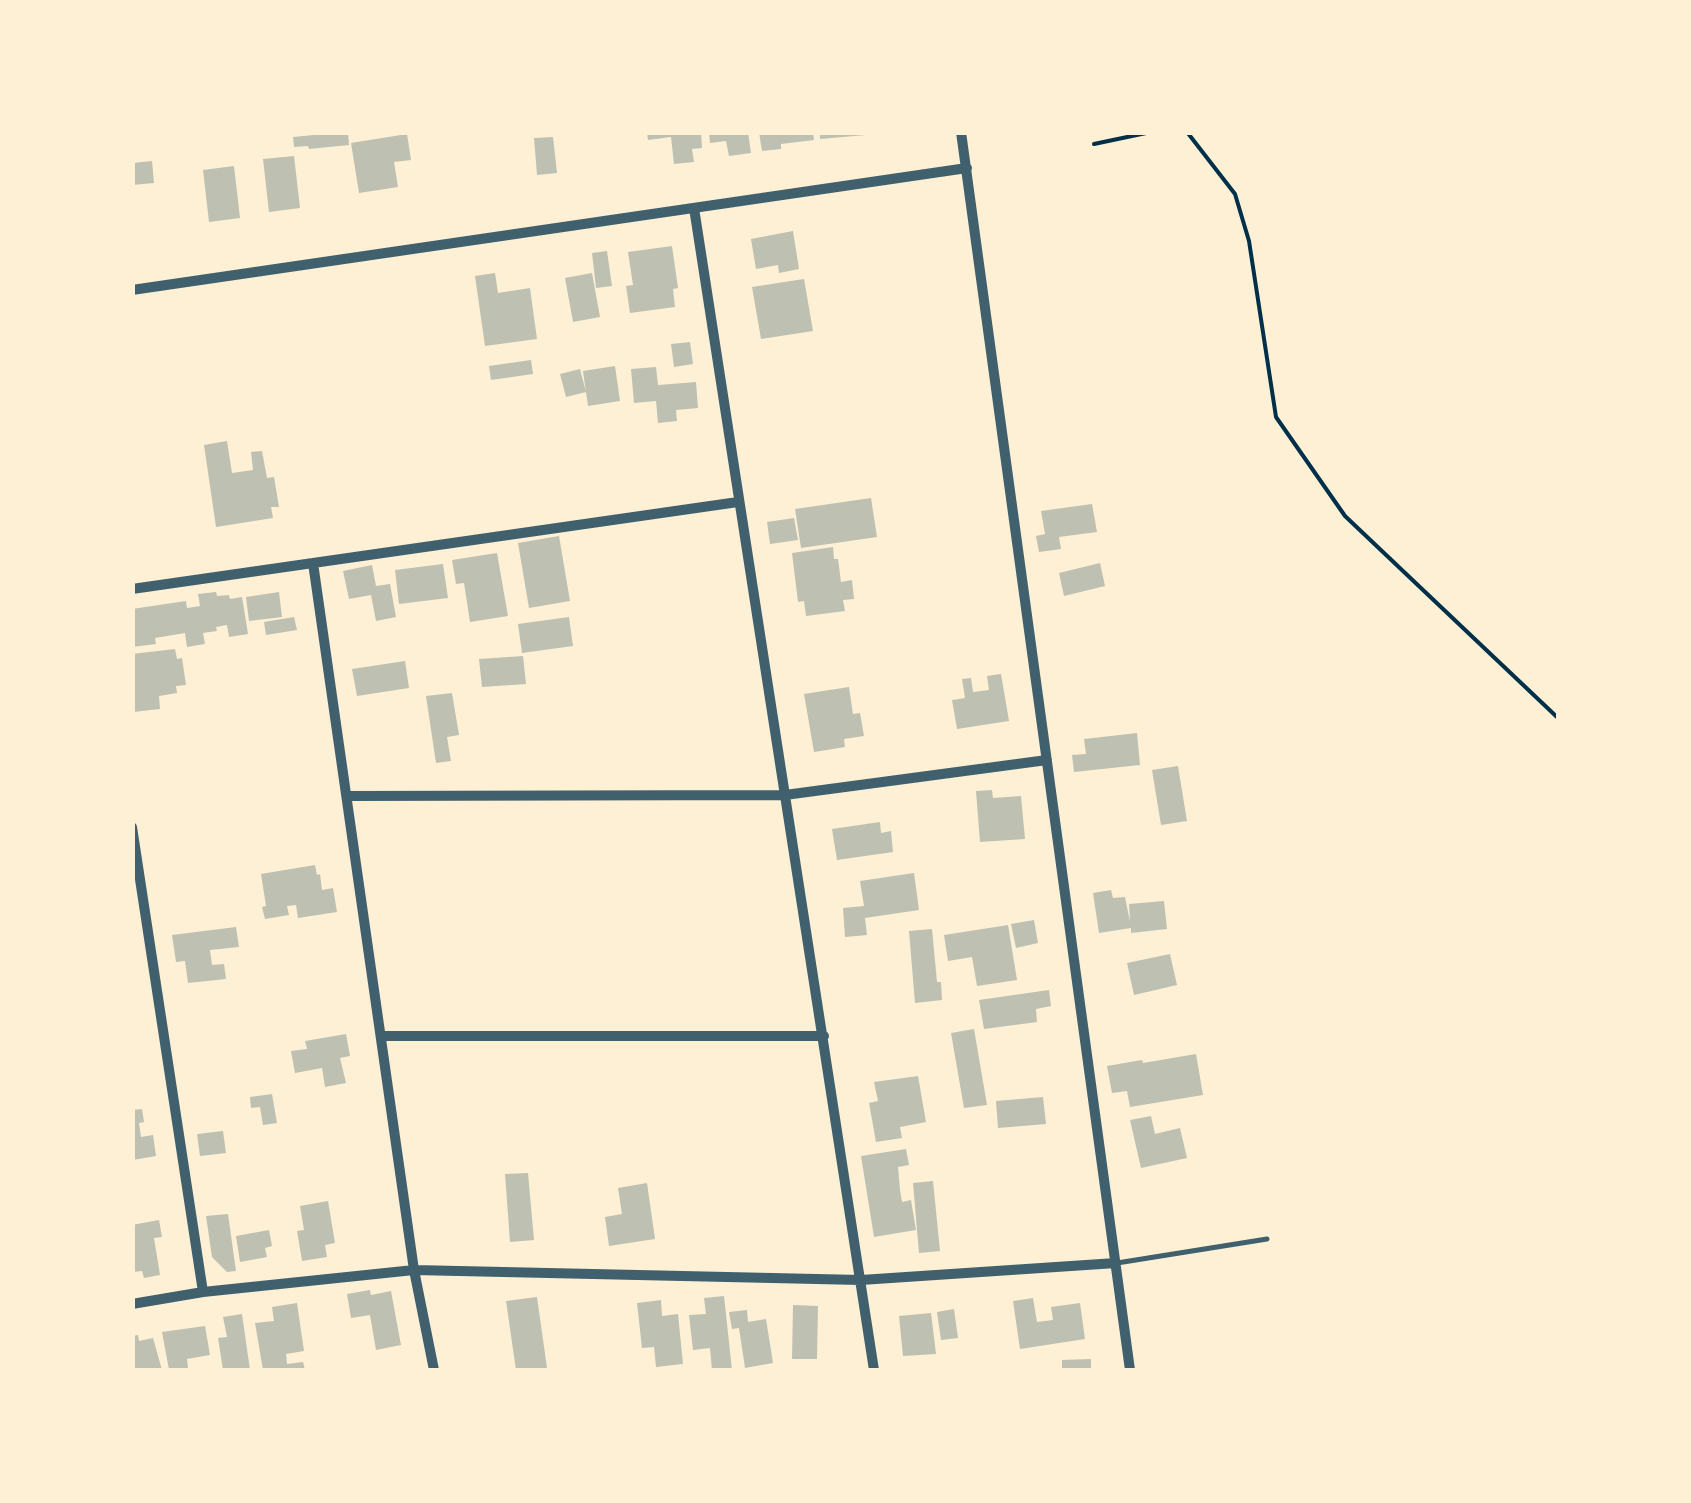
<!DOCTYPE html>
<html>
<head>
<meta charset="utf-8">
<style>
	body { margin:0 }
	#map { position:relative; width:1691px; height:1503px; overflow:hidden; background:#fdf0d5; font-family:Arial,sans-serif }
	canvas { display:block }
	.frame { position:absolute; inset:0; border:135px solid #fdf0d5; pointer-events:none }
</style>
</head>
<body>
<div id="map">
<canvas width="1691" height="1503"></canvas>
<div class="frame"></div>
</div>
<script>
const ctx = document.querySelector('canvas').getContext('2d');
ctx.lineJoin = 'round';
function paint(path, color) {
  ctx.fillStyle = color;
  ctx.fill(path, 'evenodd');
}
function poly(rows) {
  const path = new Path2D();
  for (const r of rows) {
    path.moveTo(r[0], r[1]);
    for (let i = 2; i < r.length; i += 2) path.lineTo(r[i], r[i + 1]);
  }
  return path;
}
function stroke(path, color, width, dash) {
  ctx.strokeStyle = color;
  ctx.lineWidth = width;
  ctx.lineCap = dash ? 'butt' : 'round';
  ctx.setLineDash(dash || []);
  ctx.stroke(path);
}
paint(poly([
	[314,132,348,132,349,145,309,149,308,146,294,147,293,137,314,135],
	[647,132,701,132,702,148,692,149,694,162,674,164,671,137,648,140],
	[709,132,748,132,751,153,729,156,726,141,710,143],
	[759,132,813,132,814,140,781,144,781,149,762,151],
	[820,132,866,132,866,135,820,139],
	[407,134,411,160,394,162,398,187,359,193,351,143],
	[553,137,557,173,537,175,534,138],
	[294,156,300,208,269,212,263,159],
	[152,161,154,183,132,185,132,163],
	[234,166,240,218,209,222,203,170],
	[793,231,799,269,779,273,778,265,756,269,751,239],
	[672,246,678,288,673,289,675,307,630,313,626,286,633,285,628,252],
	[607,251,612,286,596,288,592,253],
	[495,273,498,293,530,288,537,339,485,346,475,276],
	[592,273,600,317,573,322,565,278],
	[804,279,813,331,761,339,752,287],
	[690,342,693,364,674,367,671,344],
	[531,360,533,374,491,380,489,366],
	[615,366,620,401,588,406,583,371],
	[656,367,658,385,696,382,698,408,676,410,677,421,658,423,656,401,634,403,631,369],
	[580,369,586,392,566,397,560,374],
	[227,441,232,473,253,470,251,452,262,451,267,478,274,477,279,507,271,507,273,518,216,527,204,445],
	[871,498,877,537,801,548,795,509],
	[1092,504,1097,532,1059,537,1061,549,1039,552,1036,536,1045,534,1041,511],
	[794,518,798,540,770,544,767,522],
	[559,536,570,601,529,608,518,543],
	[833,547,834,559,838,559,841,582,852,580,854,599,843,600,845,611,806,616,804,601,798,602,792,553],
	[497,553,508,616,470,622,464,583,456,584,452,560],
	[1100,563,1105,586,1064,596,1059,573],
	[443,564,448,598,399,604,395,570],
	[372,565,376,586,390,584,396,617,376,621,371,595,349,599,343,571],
	[216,592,217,596,229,595,230,599,242,597,248,634,229,637,227,625,216,627,217,631,203,633,205,644,187,647,185,633,155,638,156,644,132,647,132,609,186,601,187,608,200,606,198,594],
	[279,592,282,617,249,621,246,597],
	[294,617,297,630,266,635,264,622],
	[569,617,573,646,522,653,518,624],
	[175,649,177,659,182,658,186,685,176,686,177,693,159,696,160,709,133,712,132,654],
	[523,656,526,684,482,687,479,659],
	[405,661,409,688,357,696,352,669],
	[1001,674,1009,721,957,729,952,700,965,698,962,679,971,678,973,692,989,690,987,676],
	[849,687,853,714,860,713,864,736,844,739,845,747,814,752,804,694],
	[452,693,459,735,447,737,451,761,436,763,426,696],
	[1137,733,1140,765,1074,772,1072,755,1086,754,1084,739],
	[1178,766,1187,821,1161,825,1152,770],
	[992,790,993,798,1021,796,1025,839,980,842,976,791],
	[880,822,881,833,891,831,893,852,837,860,832,829],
	[315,865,317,875,320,874,322,890,333,888,337,912,298,918,296,905,287,906,289,915,265,919,262,907,266,906,261,874],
	[914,873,919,910,865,918,867,935,845,937,843,908,864,906,860,881],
	[1111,890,1113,898,1125,897,1130,922,1129,904,1164,901,1167,929,1131,933,1131,928,1099,933,1093,893],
	[1034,920,1038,943,1016,948,1011,924],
	[1008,925,1017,980,977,986,972,957,948,961,944,935],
	[236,927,239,947,210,950,212,965,224,964,226,979,188,983,185,961,176,962,172,935],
	[932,929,937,982,941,982,942,1000,915,1003,909,931],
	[1170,954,1177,985,1134,995,1127,963],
	[1049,990,1051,1006,1036,1009,1037,1022,984,1029,979,1000],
	[974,1029,987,1105,964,1108,951,1033],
	[346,1034,350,1056,340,1058,346,1083,325,1087,322,1068,295,1073,291,1051,307,1049,305,1041],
	[1196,1054,1203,1095,1130,1107,1127,1091,1112,1093,1107,1066,1142,1060,1143,1063],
	[918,1076,926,1122,900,1127,902,1138,876,1142,869,1103,878,1101,874,1082],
	[272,1094,277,1123,263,1125,260,1107,251,1108,250,1097],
	[1043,1097,1046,1124,998,1128,996,1101],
	[142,1109,144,1122,139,1123,141,1137,153,1135,156,1156,133,1160,132,1110],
	[1151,1116,1155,1134,1180,1128,1187,1158,1141,1168,1130,1120],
	[223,1131,226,1153,200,1156,197,1134],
	[906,1149,909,1165,898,1167,900,1190,902,1202,911,1200,916,1230,874,1237,861,1156],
	[528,1173,534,1240,510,1242,505,1174],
	[933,1181,940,1251,919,1253,913,1183],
	[647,1183,655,1239,609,1246,605,1217,622,1214,618,1188],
	[328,1201,335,1243,325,1245,327,1257,302,1261,297,1231,304,1230,300,1206],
	[228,1214,236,1271,227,1272,212,1257,206,1216],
	[159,1220,162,1237,154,1238,160,1275,144,1278,142,1271,132,1272,132,1225],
	[269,1230,272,1246,265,1248,267,1257,240,1262,236,1236],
	[370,1290,371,1295,391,1291,401,1345,376,1350,370,1315,351,1318,347,1294],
	[724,1296,732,1370,712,1370,710,1348,693,1350,689,1315,706,1314,704,1298],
	[537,1297,547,1368,516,1370,506,1301],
	[1033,1298,1037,1322,1053,1320,1051,1307,1080,1303,1085,1339,1020,1349,1013,1301],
	[661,1300,662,1316,678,1314,683,1364,656,1367,654,1347,642,1348,637,1303],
	[297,1303,304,1351,286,1354,287,1364,303,1362,305,1370,263,1370,255,1323,274,1321,272,1307],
	[793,1305,818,1306,817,1359,792,1359],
	[954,1309,958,1338,941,1340,937,1312],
	[747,1310,748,1322,766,1319,773,1363,745,1368,739,1328,732,1329,729,1312],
	[931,1313,936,1354,903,1356,899,1316],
	[242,1314,250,1370,223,1370,218,1338,227,1337,223,1317],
	[205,1326,210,1355,187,1359,188,1368,169,1370,162,1332],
	[138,1335,139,1341,153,1338,162,1370,132,1370,132,1336],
	[1091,1359,1091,1370,1062,1370,1062,1360]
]), '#bec0b2');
stroke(poly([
	[1187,132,1235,194,1249,241,1276,417,1345,516,1558,718],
	[1094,144,1151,132]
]), '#003049', 4);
stroke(poly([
	[1117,1263,1267,1239]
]), '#3f606c', 5);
stroke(poly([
	[961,132,1130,1370],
	[694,208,874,1370],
	[132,290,967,168],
	[313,563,414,1270,434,1370],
	[132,589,738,502],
	[347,796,785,795,1047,760],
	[132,827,203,1292],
	[381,1036,824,1036],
	[132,1304,203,1292,414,1270,861,1280,1116,1263]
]), '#3f606c', 10);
</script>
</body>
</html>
